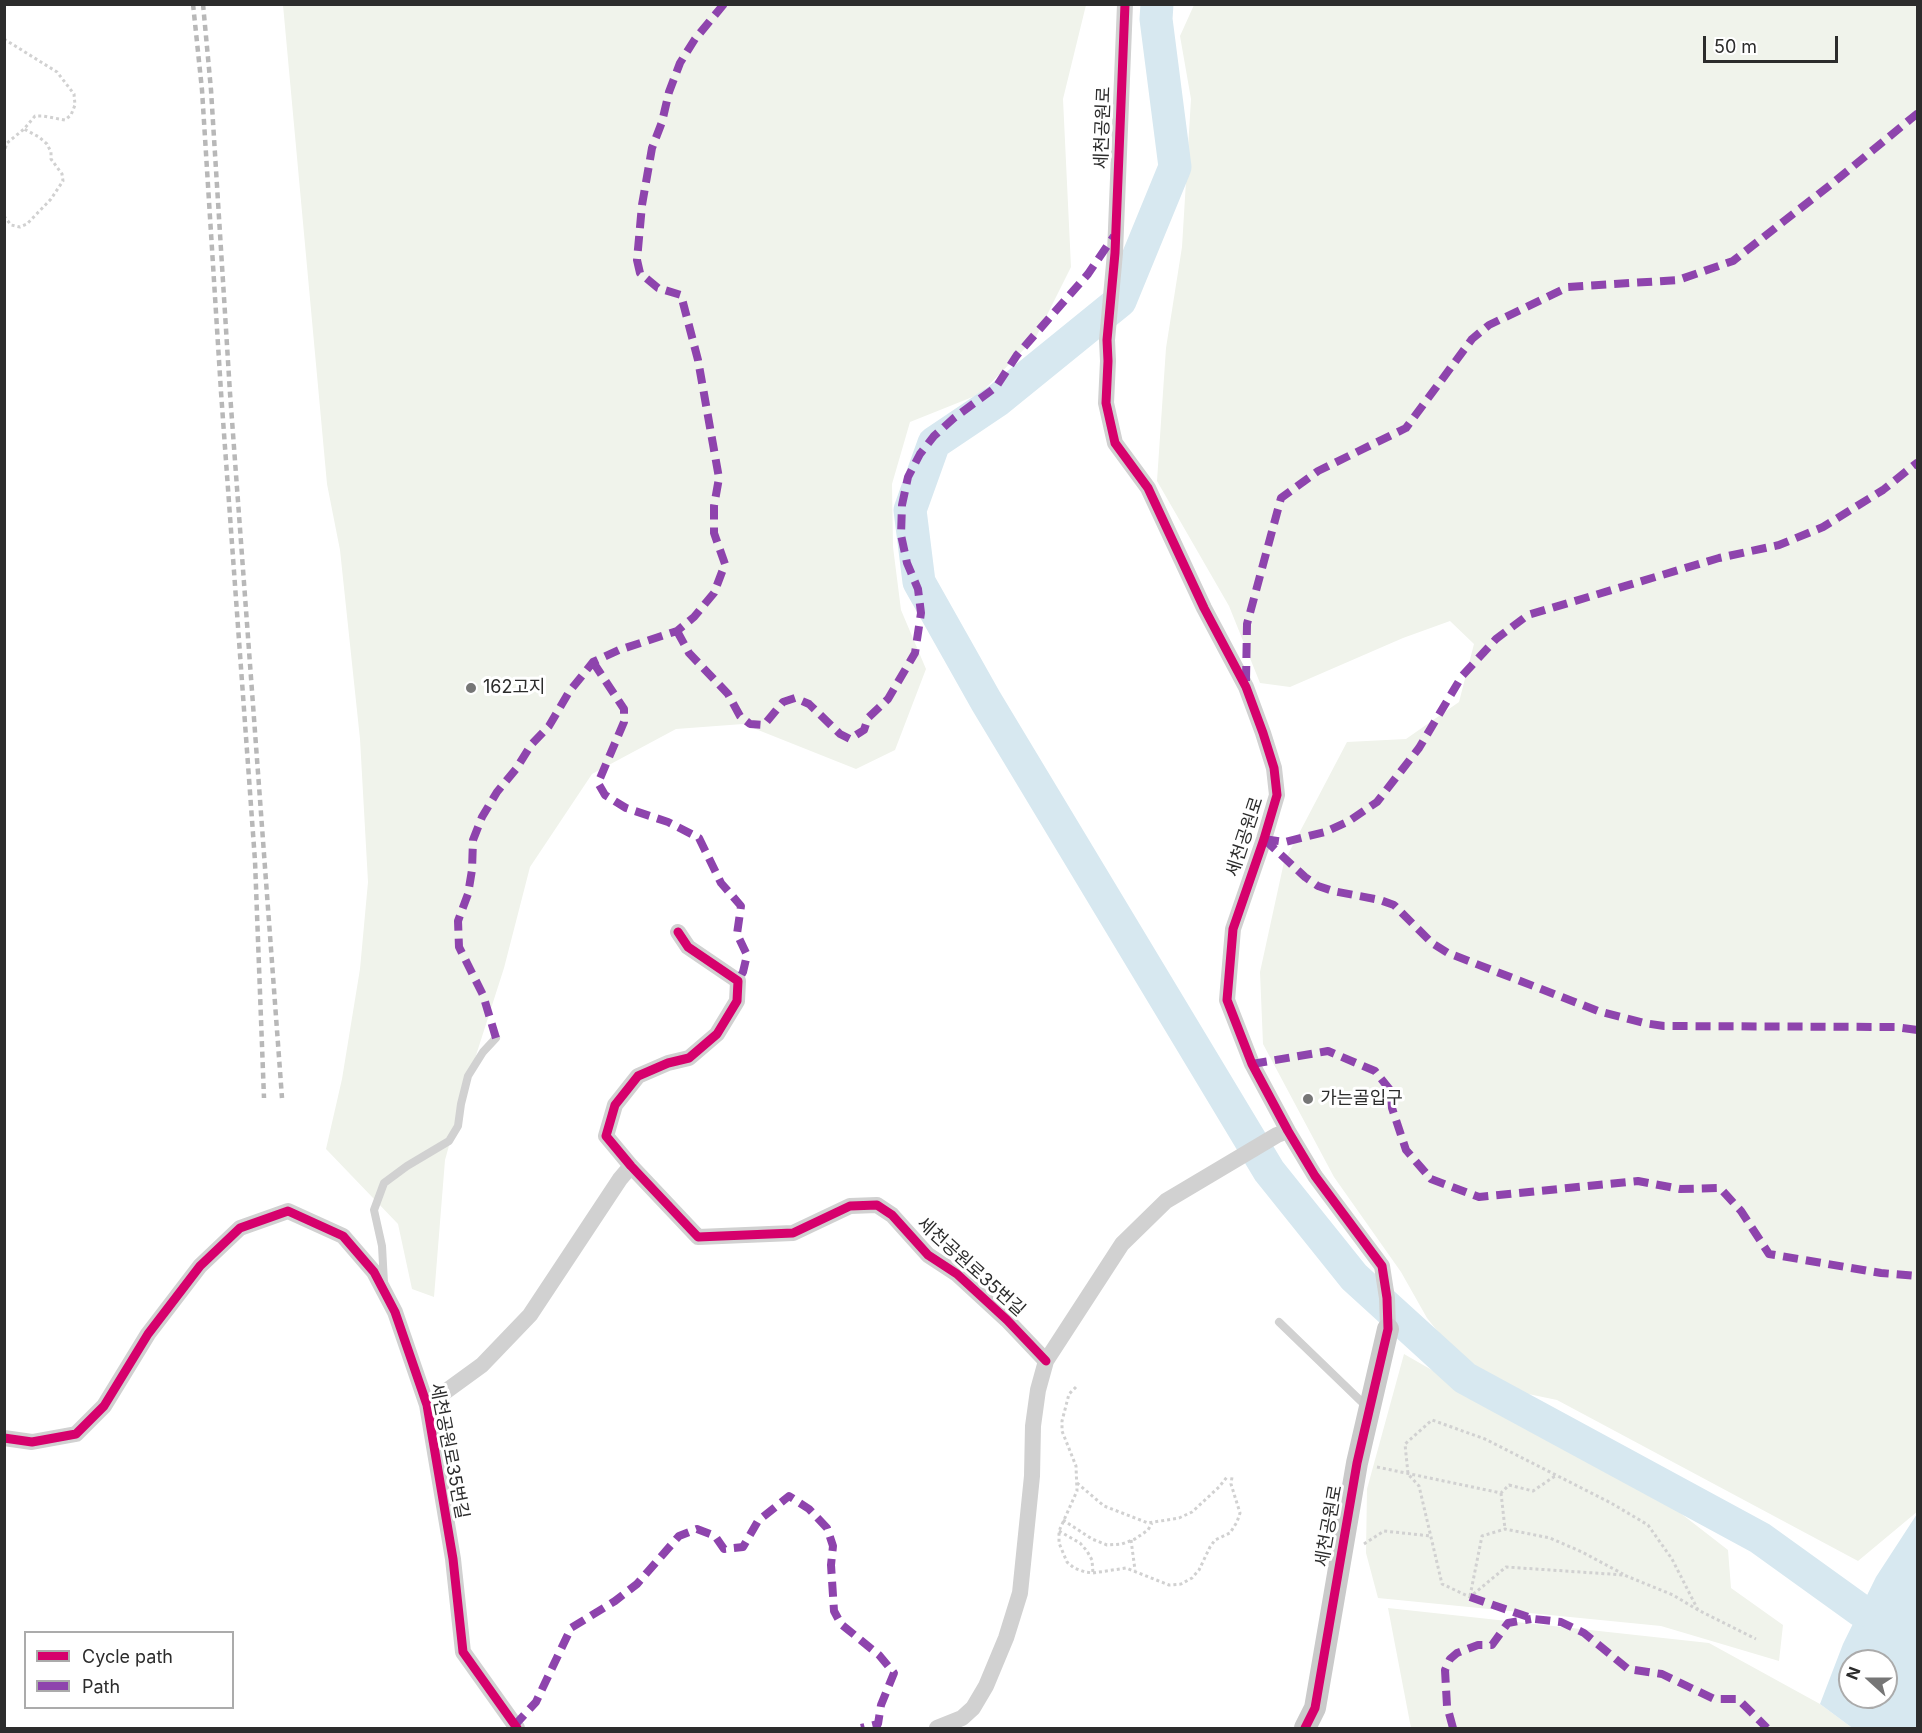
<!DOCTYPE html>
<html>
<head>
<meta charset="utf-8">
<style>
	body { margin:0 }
	#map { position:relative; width:1922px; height:1733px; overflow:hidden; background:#fff; font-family:Inter,sans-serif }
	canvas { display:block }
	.frame { position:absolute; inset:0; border:6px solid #2c2c2c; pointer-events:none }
	.legend { position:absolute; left:24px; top:1631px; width:210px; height:78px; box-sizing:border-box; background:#fff; border:2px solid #ababab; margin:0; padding:8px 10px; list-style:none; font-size:18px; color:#2c2c2c }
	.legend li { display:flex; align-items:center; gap:12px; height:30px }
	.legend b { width:30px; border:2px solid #ababab }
	.north { position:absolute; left:1838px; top:1649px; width:60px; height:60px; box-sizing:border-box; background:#fff; border:2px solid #ababab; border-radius:50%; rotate:291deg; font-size:16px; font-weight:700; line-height:24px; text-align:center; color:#2c2c2c }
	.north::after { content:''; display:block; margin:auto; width:21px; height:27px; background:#767676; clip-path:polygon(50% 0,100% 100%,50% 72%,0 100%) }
	.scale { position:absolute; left:1703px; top:36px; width:135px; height:27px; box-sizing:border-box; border:3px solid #2c2c2c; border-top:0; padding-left:8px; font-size:18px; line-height:21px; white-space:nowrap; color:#2c2c2c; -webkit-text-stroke:4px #fff; paint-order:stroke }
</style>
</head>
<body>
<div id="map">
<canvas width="1922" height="1733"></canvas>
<div class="frame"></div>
<ul class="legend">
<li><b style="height:8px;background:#d6006c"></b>Cycle path</li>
<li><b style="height:8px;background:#8e44ad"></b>Path</li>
</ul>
<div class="north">N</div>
<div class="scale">50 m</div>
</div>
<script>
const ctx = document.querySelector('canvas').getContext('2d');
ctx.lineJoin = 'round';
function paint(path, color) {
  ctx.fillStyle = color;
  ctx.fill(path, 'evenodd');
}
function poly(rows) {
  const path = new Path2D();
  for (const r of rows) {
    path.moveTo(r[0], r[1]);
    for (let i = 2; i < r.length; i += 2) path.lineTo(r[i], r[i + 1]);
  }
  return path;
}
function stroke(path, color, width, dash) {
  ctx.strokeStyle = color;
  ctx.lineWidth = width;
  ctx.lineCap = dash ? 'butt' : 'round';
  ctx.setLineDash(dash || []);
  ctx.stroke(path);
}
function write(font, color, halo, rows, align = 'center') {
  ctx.font = font + ' Inter,"Noto Sans KR",sans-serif';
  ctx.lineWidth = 6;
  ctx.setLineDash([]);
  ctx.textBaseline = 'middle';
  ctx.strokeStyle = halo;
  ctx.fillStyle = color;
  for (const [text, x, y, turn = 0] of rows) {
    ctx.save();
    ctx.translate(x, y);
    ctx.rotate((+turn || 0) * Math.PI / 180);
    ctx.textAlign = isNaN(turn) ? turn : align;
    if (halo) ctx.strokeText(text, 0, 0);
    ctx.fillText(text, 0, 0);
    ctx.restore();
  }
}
paint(poly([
	[283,5,1086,5,1063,99,1071,267,1036,337,980,394,910,422,892,484,893,547,901,610,926,669,895,750,856,769,743,724,676,729,592,774,530,867,504,968,462,1099,445,1160,434,1297,412,1289,398,1224,326,1149,342,1079,360,969,368,882,360,739,340,550,327,484],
	[1194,5,1917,5,1918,1511,1858,1561,1557,1400,1514,1391,1454,1352,1427,1318,1401,1272,1334,1177,1263,1044,1260,972,1284,862,1347,742,1406,739,1459,702,1474,644,1450,621,1403,638,1290,687,1260,683,1229,606,1157,481,1166,348,1182,247,1191,99,1180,36],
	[1404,1354,1679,1512,1728,1550,1731,1588,1783,1625,1779,1661,1661,1626,1378,1598,1366,1553,1367,1489],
	[1388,1608,1709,1643,1820,1704,1851,1727,1856,1728,1411,1728]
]), '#f0f3eb');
paint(poly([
	[1917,1514,1917,1728,1856,1728,1851,1727,1820,1704,1843,1644,1876,1577],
	[1850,1661,1886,1661,1886,1697,1850,1697]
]), '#d7e8f0');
stroke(poly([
	[1157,4,1156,19,1175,167,1120,301,998,400,934,443,910,510,919,582,986,701,1269,1171,1354,1277,1465,1378,1760,1538,1860,1610]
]), '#d7e8f0', 33);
stroke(poly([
	[4,39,57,72,74,94,75,105,71,115,65,120,43,116,35,116,24,129,7,143,4,152],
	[4,216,11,225,20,227,27,224,51,199,63,181,62,174,51,159,51,152,47,144,39,137,24,129],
	[1076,1387,1069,1394,1062,1421,1062,1431,1076,1466,1077,1491,1059,1531,1059,1543,1067,1562,1074,1568,1085,1572,1093,1573,1126,1568,1169,1585,1181,1584,1192,1578,1199,1570,1210,1547,1215,1540,1230,1533,1237,1522,1240,1513,1231,1484,1232,1477],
	[1377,1467,1501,1493,1509,1485,1533,1491,1555,1476],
	[1077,1483,1104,1506,1148,1523,1179,1518,1192,1512,1219,1487,1227,1477],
	[1501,1493,1505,1529],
	[1063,1520,1092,1539,1107,1545,1122,1544,1135,1539,1148,1530,1152,1523],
	[1059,1531,1080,1543,1087,1551,1092,1560,1093,1573],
	[1131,1540,1135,1570],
	[1364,1544,1384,1531,1431,1536],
	[1470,1596,1482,1536,1505,1529,1550,1538,1582,1552,1623,1574],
	[1698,1610,1672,1559,1648,1525,1611,1503,1485,1439,1432,1420,1405,1444,1408,1474,1419,1486,1442,1584,1470,1597,1506,1567,1624,1575,1673,1595,1698,1610,1756,1639]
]), '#d1d1d1', 3, [3, 3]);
stroke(poly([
	[384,1283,382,1246,374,1210,384,1183,407,1166,449,1141,458,1126,461,1104,468,1076,483,1052,496,1038],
	[1279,1322,1367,1407]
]), '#d1d1d1', 8);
stroke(poly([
	[1125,4,1115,253,1107,340,1108,361,1106,403,1115,443,1148,488,1204,608,1246,687,1263,733,1274,768,1277,795,1264,839,1233,929,1227,1000,1252,1064,1288,1131,1315,1176,1382,1266,1387,1298,1388,1329],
	[678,932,688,947,738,981,737,1001,717,1034,689,1058,668,1063,638,1076,615,1105,606,1136,631,1166,698,1237,793,1233,850,1206,877,1205,892,1215,928,1255,957,1274,1007,1320,1046,1361],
	[427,1405,482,1365,530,1315,620,1179,631,1166],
	[4,1438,32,1442,76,1434,104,1406,148,1334,200,1266,240,1228,288,1211,343,1236,374,1272,395,1312,427,1405,453,1559,463,1652,517,1728],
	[937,1728,962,1718,973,1708,986,1686,1006,1638,1020,1593,1032,1476,1033,1426,1038,1390,1046,1361,1122,1244,1166,1201,1277,1135,1288,1131]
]), '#d1d1d1', 16);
stroke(poly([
	[1305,1728,1315,1708,1357,1463,1388,1329]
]), '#cacaca', 22);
stroke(poly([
	[193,4,202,90,221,392,255,861,264,1098],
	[203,4,211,90,230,393,282,1098]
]), '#b8b8b8', 4.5, [6, 4.5]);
stroke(poly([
	[677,631,689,653,728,694,740,716,750,724,764,725,783,702,795,698,809,704,840,734,850,739,864,730,868,718,888,699,915,653,921,613,918,589,907,563,901,535,902,505,908,477,920,454,934,436,954,418,996,387,1017,355,1088,274,1114,236],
	[593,662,624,709,624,722,598,783,605,795,626,808,668,822,699,838,721,883,741,906,737,934,747,955,743,972,738,981],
	[1246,681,1247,624,1281,498,1318,471,1406,428,1472,339,1489,325,1568,287,1678,280,1733,261,1834,182,1918,113],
	[1264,839,1285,842,1325,832,1349,821,1377,802,1419,748,1462,676,1496,639,1528,615,1719,558,1779,545,1823,527,1883,490,1918,462],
	[1264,839,1305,877,1318,886,1333,891,1380,900,1394,905,1432,943,1448,953,1598,1011,1644,1023,1664,1026,1895,1027,1918,1030],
	[496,1038,483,995,459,947,458,921,468,894,472,870,473,840,482,817,497,792,516,769,531,745,549,726,569,692,593,662,619,650,677,631,694,617,714,593,725,564,714,533,714,506,719,478,698,360,681,295,658,288,640,273,637,260,642,205,652,148,662,122,669,92,680,63,695,39,724,4],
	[1252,1064,1328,1051,1375,1071,1391,1091,1392,1108,1406,1150,1431,1179,1479,1197,1638,1181,1680,1189,1720,1188,1741,1211,1769,1254,1881,1273,1918,1276],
	[1470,1597,1534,1619,1561,1622,1584,1633,1628,1669,1662,1674,1714,1699,1738,1699,1767,1728],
	[514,1726,536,1702,571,1628,615,1601,637,1584,679,1536,697,1529,715,1536,724,1549,743,1547,758,1521,789,1496,809,1509,827,1528,833,1546,831,1565,834,1611,841,1624,879,1655,894,1673,881,1705,878,1724,861,1728],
	[1453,1728,1447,1706,1445,1670,1450,1659,1457,1653,1478,1645,1492,1645,1508,1623,1531,1619]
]), '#8e44ad', 8, [15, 8]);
stroke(poly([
	[1125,4,1115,253,1107,340,1108,361,1106,403,1115,443,1148,488,1204,608,1246,687,1263,733,1274,768,1277,795,1264,839,1233,929,1227,1000,1252,1064,1288,1131,1315,1176,1382,1266,1387,1298,1388,1329,1357,1463,1315,1708,1305,1728],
	[678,932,688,947,738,981,737,1001,717,1034,689,1058,668,1063,638,1076,615,1105,606,1136,631,1166,698,1237,793,1233,850,1206,877,1205,892,1215,928,1255,957,1274,1007,1320,1046,1361],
	[4,1438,32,1442,76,1434,104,1406,148,1334,200,1266,240,1228,288,1211,343,1236,374,1272,395,1312,427,1405,453,1559,463,1652,517,1728]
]), '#d6006c', 9);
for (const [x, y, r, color] of [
	[471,688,6,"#767676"],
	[1308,1099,6,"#767676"]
]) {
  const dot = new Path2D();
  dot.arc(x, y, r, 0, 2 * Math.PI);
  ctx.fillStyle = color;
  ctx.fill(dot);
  stroke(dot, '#fff', 2);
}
write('18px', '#2c2c2c', '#fff', [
	["세천공원로",1103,128,-88],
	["세천공원로",1245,837,-72],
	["세천공원로35번길",971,1267,42],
	["세천공원로35번길",449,1451,79],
	["세천공원로",1329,1526,-80]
]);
write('18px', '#2c2c2c', '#fff', [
	["162고지",483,688],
	["가는골입구",1320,1099]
], 'left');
</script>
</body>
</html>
